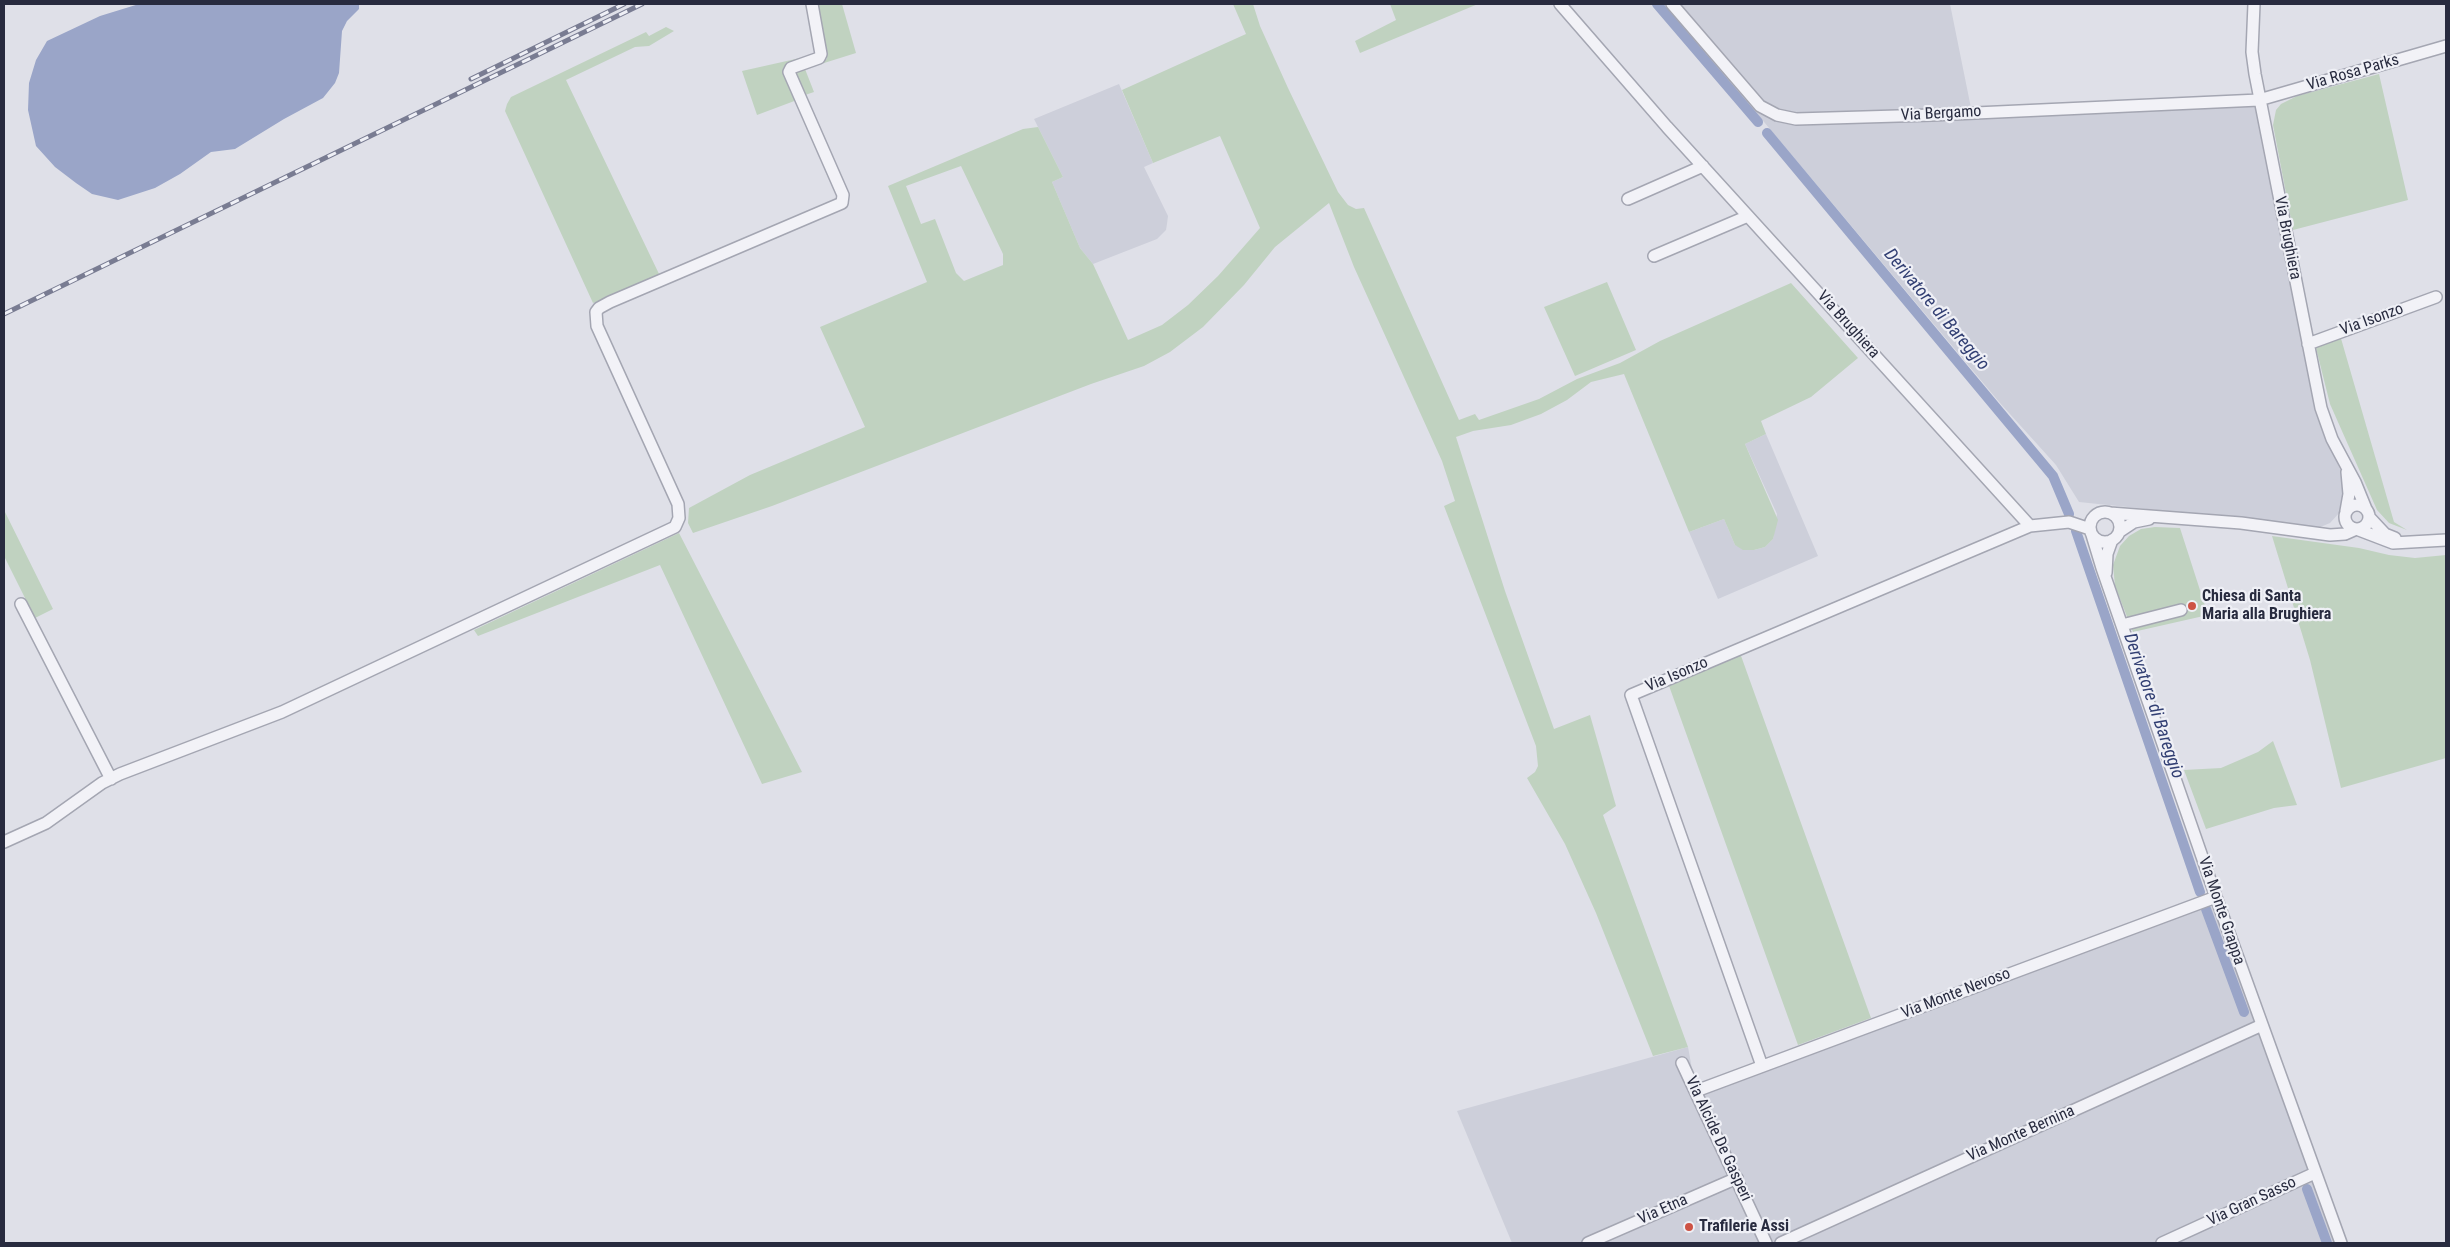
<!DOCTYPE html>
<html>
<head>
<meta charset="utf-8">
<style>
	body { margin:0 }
	#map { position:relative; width:2450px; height:1247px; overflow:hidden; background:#dfe0e8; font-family:"Roboto Condensed",sans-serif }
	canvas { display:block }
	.frame { position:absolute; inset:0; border:5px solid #282b3f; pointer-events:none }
</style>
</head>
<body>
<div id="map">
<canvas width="2450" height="1247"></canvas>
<div class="frame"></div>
</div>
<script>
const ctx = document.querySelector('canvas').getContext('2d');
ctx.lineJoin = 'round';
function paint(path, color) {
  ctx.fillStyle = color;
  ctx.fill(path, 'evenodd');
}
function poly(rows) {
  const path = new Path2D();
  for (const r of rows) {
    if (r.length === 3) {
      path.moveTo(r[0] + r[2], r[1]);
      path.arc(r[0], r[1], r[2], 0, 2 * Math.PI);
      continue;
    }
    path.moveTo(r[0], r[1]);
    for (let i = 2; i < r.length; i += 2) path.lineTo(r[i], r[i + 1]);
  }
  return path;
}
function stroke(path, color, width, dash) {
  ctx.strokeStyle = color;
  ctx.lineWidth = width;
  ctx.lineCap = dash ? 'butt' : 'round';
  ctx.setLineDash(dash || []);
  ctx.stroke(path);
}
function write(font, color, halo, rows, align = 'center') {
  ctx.font = font + ' "Roboto Condensed",sans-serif';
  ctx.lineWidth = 4.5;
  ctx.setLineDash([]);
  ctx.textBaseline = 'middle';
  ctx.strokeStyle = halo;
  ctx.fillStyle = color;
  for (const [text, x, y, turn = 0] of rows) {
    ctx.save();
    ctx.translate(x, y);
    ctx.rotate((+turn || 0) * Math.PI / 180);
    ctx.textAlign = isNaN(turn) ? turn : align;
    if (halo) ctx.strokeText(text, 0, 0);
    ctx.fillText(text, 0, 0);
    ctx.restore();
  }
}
paint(poly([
	[1665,4,1950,4,1971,108,2254,95,2315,407,2322,430,2340,469,2343,492,2340,512,2330,523,2318,528,2244,519,2079,502,2056,465,2000,403],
	[1119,84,1153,163,1144,167,1168,216,1167,224,1166,230,1157,239,1093,264,1080,248,1052,182,1063,177,1034,119],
	[1766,434,1818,556,1718,599,1689,532,1724,519,1735,545,1754,550,1765,547,1773,539,1777,514,1745,444],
	[2214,901,2337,1243,1512,1243,1457,1111,1688,1047,1696,1091]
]), '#cdcfda');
paint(poly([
	[815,4,842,4,856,53,805,69,814,92,802,96,794,70,827,59],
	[1233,4,1253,4,1260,26,1288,88,1338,192,1348,205,1356,209,1364,208,1459,420,1475,414,1479,420,1539,399,1577,379,1620,363,1660,341,1791,283,1858,358,1811,397,1761,421,1766,434,1745,444,1778,520,1773,539,1765,547,1754,550,1743,550,1735,545,1724,519,1689,532,1624,374,1591,382,1567,400,1541,414,1511,425,1473,431,1456,437,1505,591,1554,729,1590,715,1616,806,1603,815,1688,1047,1653,1056,1596,913,1565,844,1527,778,1535,772,1538,766,1536,746,1444,506,1455,501,1442,461,1354,267,1329,203,1275,247,1244,285,1203,327,1170,352,1144,366,1091,384,772,506,693,533,688,523,689,508,750,475,865,427,820,327,927,282,888,186,1023,129,1038,127,1063,177,1052,182,1080,248,1093,264,1128,340,1162,325,1188,305,1218,276,1260,228,1220,136,1153,163,1122,90,1246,34],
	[961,166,1003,254,1003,265,964,281,956,273,935,219,921,224,906,186],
	[1390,4,1478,4,1360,53,1355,41,1396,20],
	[666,27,674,31,649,46,635,47,566,80,660,276,593,303,505,111,507,104,511,97,646,32,649,36],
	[818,54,817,57,783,68,797,100,757,115,742,71],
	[2379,74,2408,200,2293,230,2273,125,2276,110,2281,104,2297,96],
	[1607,282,1636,350,1575,376,1544,307],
	[2340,335,2394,522,2407,530,2389,523,2377,510,2330,404,2315,344],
	[4,510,53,609,35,618,4,556],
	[2155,527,2180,528,2208,615,2133,632,2115,586,2113,565,2120,546,2129,536,2141,529],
	[679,533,802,772,762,784,660,565,478,636,474,630],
	[2272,536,2359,548,2389,555,2415,558,2446,555,2446,758,2341,788,2310,660],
	[1740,653,1871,1018,1798,1045,1668,683],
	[2273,741,2297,805,2274,808,2206,829,2184,770,2221,768,2258,752]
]), '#c0d2c0');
paint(poly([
	[139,4,359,4,359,9,347,21,342,31,339,73,335,83,323,98,284,119,235,149,211,152,180,174,155,188,118,200,92,194,76,183,55,167,36,146,28,110,29,83,36,60,47,41,100,16]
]), '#9aa5c8');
stroke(poly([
	[1657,4,1758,122],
	[1767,133,2053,476,2069,514],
	[2076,531,2200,892],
	[2206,909,2244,1012],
	[2307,1189,2327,1243]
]), '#9aa5c8', 10);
const street = poly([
	[1560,4,1667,127,2030,526],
	[1672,4,1760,106,1777,115,1796,119,1932,115,2259,100,2446,46],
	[2254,4,2252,52,2255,74,2321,408,2332,439,2355,482,2366,509],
	[1628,199,1703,166],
	[1654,256,1748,216],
	[2308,344,2436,297],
	[2357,517,12],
	[2346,511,2349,494,2347,472],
	[2105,527,15],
	[2110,513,2241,523,2330,535,2345,534,2354,530],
	[2370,518,2385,534,2395,538],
	[2359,530,2393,543,2446,540],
	[2119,532,2134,522,2149,519],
	[2092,535,2102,568,2216,897,2341,1243],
	[2106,573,2107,554,2112,540],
	[21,604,111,779],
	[2122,625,2181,610],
	[4,842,46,823,102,783,120,774,282,712,675,527,679,518,678,504,597,326,596,312,599,308,610,302,842,203,843,195,789,72,791,68,819,58,821,54,812,4],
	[1682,1063,1766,1243],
	[1762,1066,1631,695,2030,526,2069,522,2090,529],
	[1696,1091,2216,897],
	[1588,1243,1737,1178],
	[1781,1243,2262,1025],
	[2162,1243,2315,1173]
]);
stroke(street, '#a4a6b2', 14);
stroke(street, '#f2f2f7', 11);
const rail = poly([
	[471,79,624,4],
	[4,314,642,4]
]);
stroke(rail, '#797c92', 5);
stroke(rail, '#eff0f6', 3, [9]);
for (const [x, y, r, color] of [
	[2192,606,5,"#cd5244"],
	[1689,1227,5,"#cd5244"]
]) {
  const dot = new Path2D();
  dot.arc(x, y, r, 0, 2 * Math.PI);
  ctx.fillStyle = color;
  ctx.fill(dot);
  stroke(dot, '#eff0f6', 2);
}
write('16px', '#282b3f', '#eff0f6', [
	["Via Rosa Parks",2353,73,-16],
	["Via Bergamo",1941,114,-3],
	["Via Brughiera",2287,238,79],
	["Via Isonzo",2372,320,-20],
	["Via Brughiera",1848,325,48],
	["Via Isonzo",1677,675,-23],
	["Via Monte Grappa",2221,911,71],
	["Via Monte Nevoso",1956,994,-21],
	["Via Monte Bernina",2021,1134,-24],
	["Via Alcide De Gasperi",1718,1139,65],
	["Via Gran Sasso",2252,1202,-25],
	["Via Etna",1663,1210,-24]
]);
write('bold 16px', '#282b3f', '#eff0f6', [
	["Chiesa di Santa",2202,597],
	["Maria alla Brughiera",2202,615],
	["Trafilerie Assi",1699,1227]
], 'left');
write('italic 18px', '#323f73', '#eff0f6', [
	["Derivatore di Bareggio",1936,310,50],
	["Derivatore di Bareggio",2153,706,71]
]);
</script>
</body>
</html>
